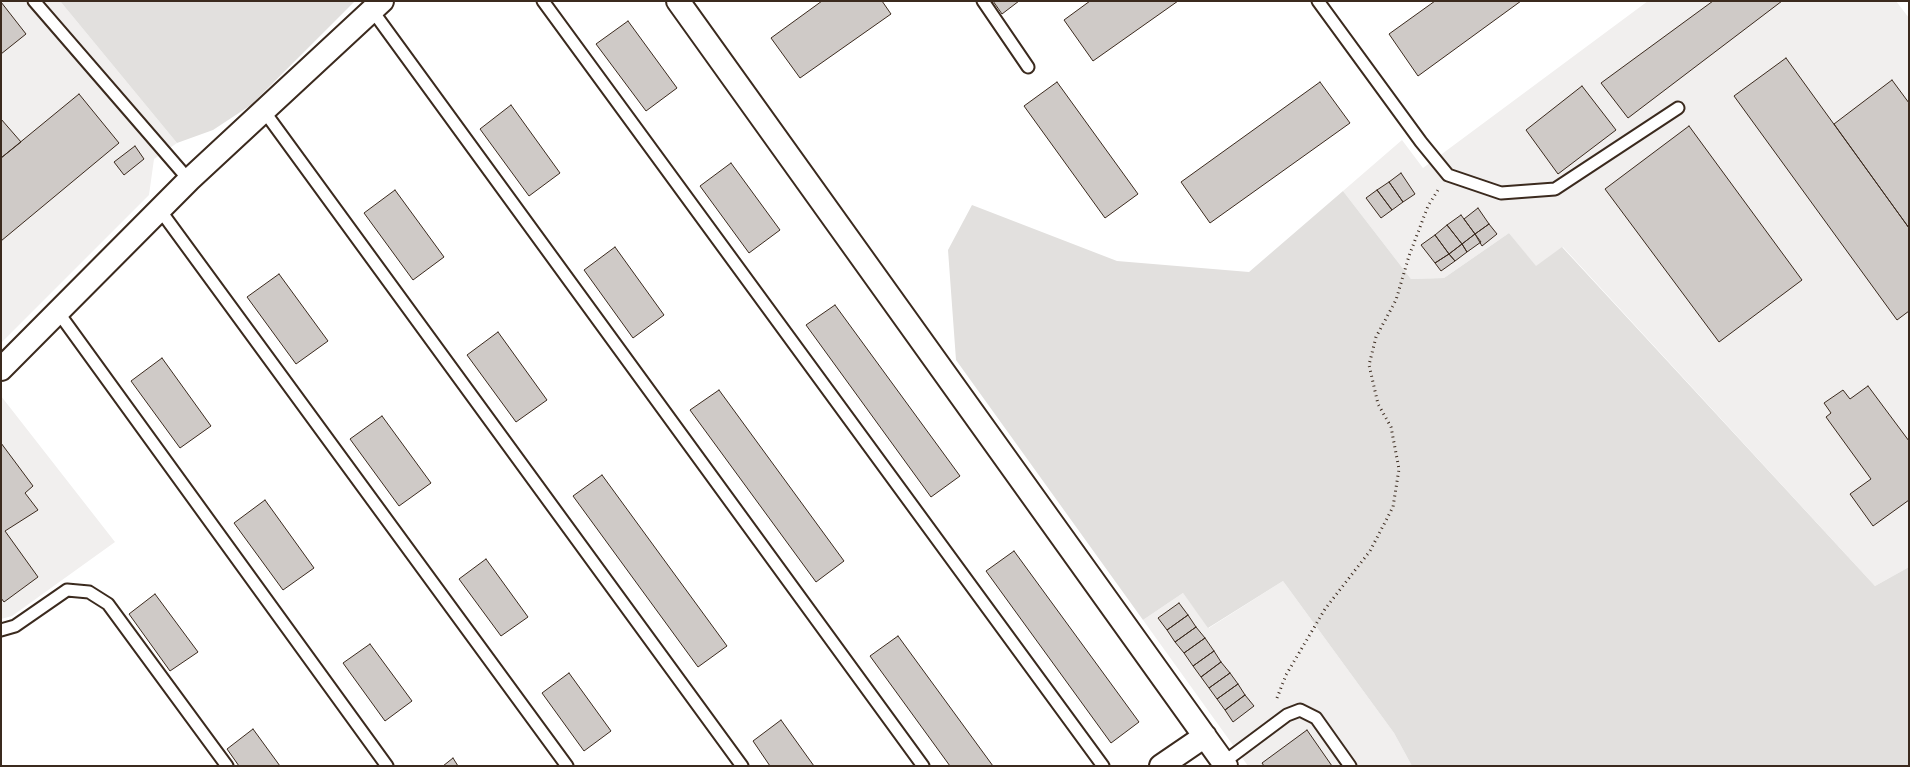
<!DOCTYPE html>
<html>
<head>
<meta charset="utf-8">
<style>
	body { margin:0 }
	#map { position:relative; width:1910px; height:767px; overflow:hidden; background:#fff; font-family:"Indie Flower",sans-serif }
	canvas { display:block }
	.frame { position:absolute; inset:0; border:2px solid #3b2a1e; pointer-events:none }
</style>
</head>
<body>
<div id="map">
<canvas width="1910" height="767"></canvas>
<div class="frame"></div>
</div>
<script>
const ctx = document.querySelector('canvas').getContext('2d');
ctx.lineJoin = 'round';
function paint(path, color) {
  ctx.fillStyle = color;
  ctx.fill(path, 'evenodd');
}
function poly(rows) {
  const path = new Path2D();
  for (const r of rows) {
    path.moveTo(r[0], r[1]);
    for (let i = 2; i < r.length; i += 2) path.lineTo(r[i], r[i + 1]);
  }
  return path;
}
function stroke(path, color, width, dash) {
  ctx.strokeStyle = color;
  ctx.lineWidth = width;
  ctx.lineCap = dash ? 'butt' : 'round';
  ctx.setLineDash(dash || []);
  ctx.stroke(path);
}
paint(poly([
	[1,1,60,1,177,143,154,159,149,195,1,343],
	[1648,1,1896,1,1909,18,1909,567,1875,586,1563,247,1536,267,1509,233,1444,278,1411,279,1343,191,1402,140,1423,168],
	[1,396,115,542,12,616,1,619],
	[1283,581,1394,733,1412,766,1248,766,1143,620,1183,593,1209,628]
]), '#f1efee');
paint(poly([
	[60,1,355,1,251,105,213,130,177,143],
	[1343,191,1411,279,1444,278,1509,233,1536,266,1562,247,1875,586,1909,567,1909,766,1412,766,1394,733,1283,581,1208,628,1183,593,1143,620,956,360,948,250,972,205,1117,261,1249,272]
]), '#e2e0de');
const building = poly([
	[822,1,882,1,891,14,800,78,771,38,822,1],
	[993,1,1019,1,1002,14,993,1],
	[1090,1,1178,1,1093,61,1064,20,1090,1],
	[1435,1,1521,1,1418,76,1389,34,1435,1],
	[1713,1,1782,1,1628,118,1601,83,1713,1],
	[1,2,26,34,1,54,1,2],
	[628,21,677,88,646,111,596,44,628,21],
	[1786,58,1909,228,1909,311,1897,320,1734,96,1786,58],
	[1892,80,1909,103,1909,228,1834,124,1892,80],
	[1057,82,1138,194,1105,218,1024,106,1057,82],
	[1320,82,1350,123,1210,223,1181,182,1320,82],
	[1582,86,1616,130,1558,174,1526,130,1582,86],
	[79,94,119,143,1,241,1,158,79,94],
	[511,105,560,173,529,196,480,129,511,105],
	[1,119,21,142,1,158,1,119],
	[1689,126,1802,280,1719,342,1605,189,1689,126],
	[135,146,144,159,124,175,114,162,135,146],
	[731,163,780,230,749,253,700,186,731,163],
	[1401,173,1415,194,1403,202,1389,182,1401,173],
	[1389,182,1403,202,1392,210,1377,190,1389,182],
	[395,190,444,257,413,280,364,213,395,190],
	[1377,190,1392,210,1381,218,1366,198,1377,190],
	[1478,208,1489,224,1475,234,1464,219,1478,208],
	[1461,215,1475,234,1462,244,1447,225,1461,215],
	[1489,224,1497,234,1482,246,1475,234,1489,224],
	[1447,225,1462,244,1449,254,1435,235,1447,225],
	[1475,234,1481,242,1467,252,1462,244,1475,234],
	[1435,235,1449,254,1435,263,1421,245,1435,235],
	[1462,244,1467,252,1455,261,1449,254,1462,244],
	[615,247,664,315,633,338,584,270,615,247],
	[1449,254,1455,261,1441,271,1435,263,1449,254],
	[279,274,328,341,296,364,247,297,279,274],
	[835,305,960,476,931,497,806,325,835,305],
	[498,332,547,400,516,422,467,355,498,332],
	[162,358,211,426,180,448,131,381,162,358],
	[1868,386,1909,441,1909,500,1873,526,1850,494,1871,479,1826,417,1831,413,1824,403,1843,390,1850,399,1868,386],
	[719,390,844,561,816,582,690,410,719,390],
	[382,416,431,483,399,506,350,439,382,416],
	[1,443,33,486,25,493,38,510,5,531,38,577,4,602,1,598,1,443],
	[602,475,727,646,698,667,573,496,602,475],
	[265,500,314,568,283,590,234,523,265,500],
	[1014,551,1139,722,1111,743,986,571,1014,551],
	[486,559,528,617,501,636,459,579,486,559],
	[155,594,198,652,170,671,129,614,155,594],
	[1179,603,1188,615,1167,630,1158,618,1179,603],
	[1188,615,1196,627,1175,642,1167,630,1188,615],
	[1196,627,1205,638,1184,653,1175,642,1196,627],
	[898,636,993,766,950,766,870,656,898,636],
	[1205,638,1214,651,1193,666,1184,653,1205,638],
	[370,644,412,701,385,721,343,663,370,644],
	[1214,651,1221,662,1201,677,1193,666,1214,651],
	[1221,662,1230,673,1209,688,1201,677,1221,662],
	[569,673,611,731,584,751,542,693,569,673],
	[1230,673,1238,684,1217,699,1209,688,1230,673],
	[1238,684,1245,695,1225,710,1217,699,1238,684],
	[1245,695,1254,706,1233,722,1225,710,1245,695],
	[781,720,814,766,770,766,753,741,781,720],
	[253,729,280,766,239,766,227,749,253,729],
	[1307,730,1332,766,1264,766,1262,763,1307,730],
	[453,758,458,766,443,766,453,758]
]);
paint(building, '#cfcac7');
stroke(building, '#3b2a1e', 1);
const service = poly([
	[34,1,189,180],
	[543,1,1103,766],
	[983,1,1028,67],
	[1318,1,1421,142,1448,175,1501,193,1555,189,1678,108],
	[372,10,923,766],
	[264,111,742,766],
	[160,210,567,766],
	[58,312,387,766],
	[1,630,15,626,67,590,89,592,108,604,227,766],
	[1224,762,1287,715,1300,710,1316,718,1350,766]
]);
const minor = poly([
	[678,1,1226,766],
	[1,369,189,180,382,1],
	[1161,766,1205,736]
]);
stroke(service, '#3b2a1e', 15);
stroke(minor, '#3b2a1e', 26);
stroke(poly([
	[1277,698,1286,675,1325,609,1370,551,1393,507,1399,469,1391,427,1378,404,1369,365,1376,337,1396,300,1409,256,1428,206,1438,190]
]), '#3b2a1e', 3, [1, 4]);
stroke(service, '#fff', 11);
stroke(minor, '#fff', 22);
</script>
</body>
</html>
